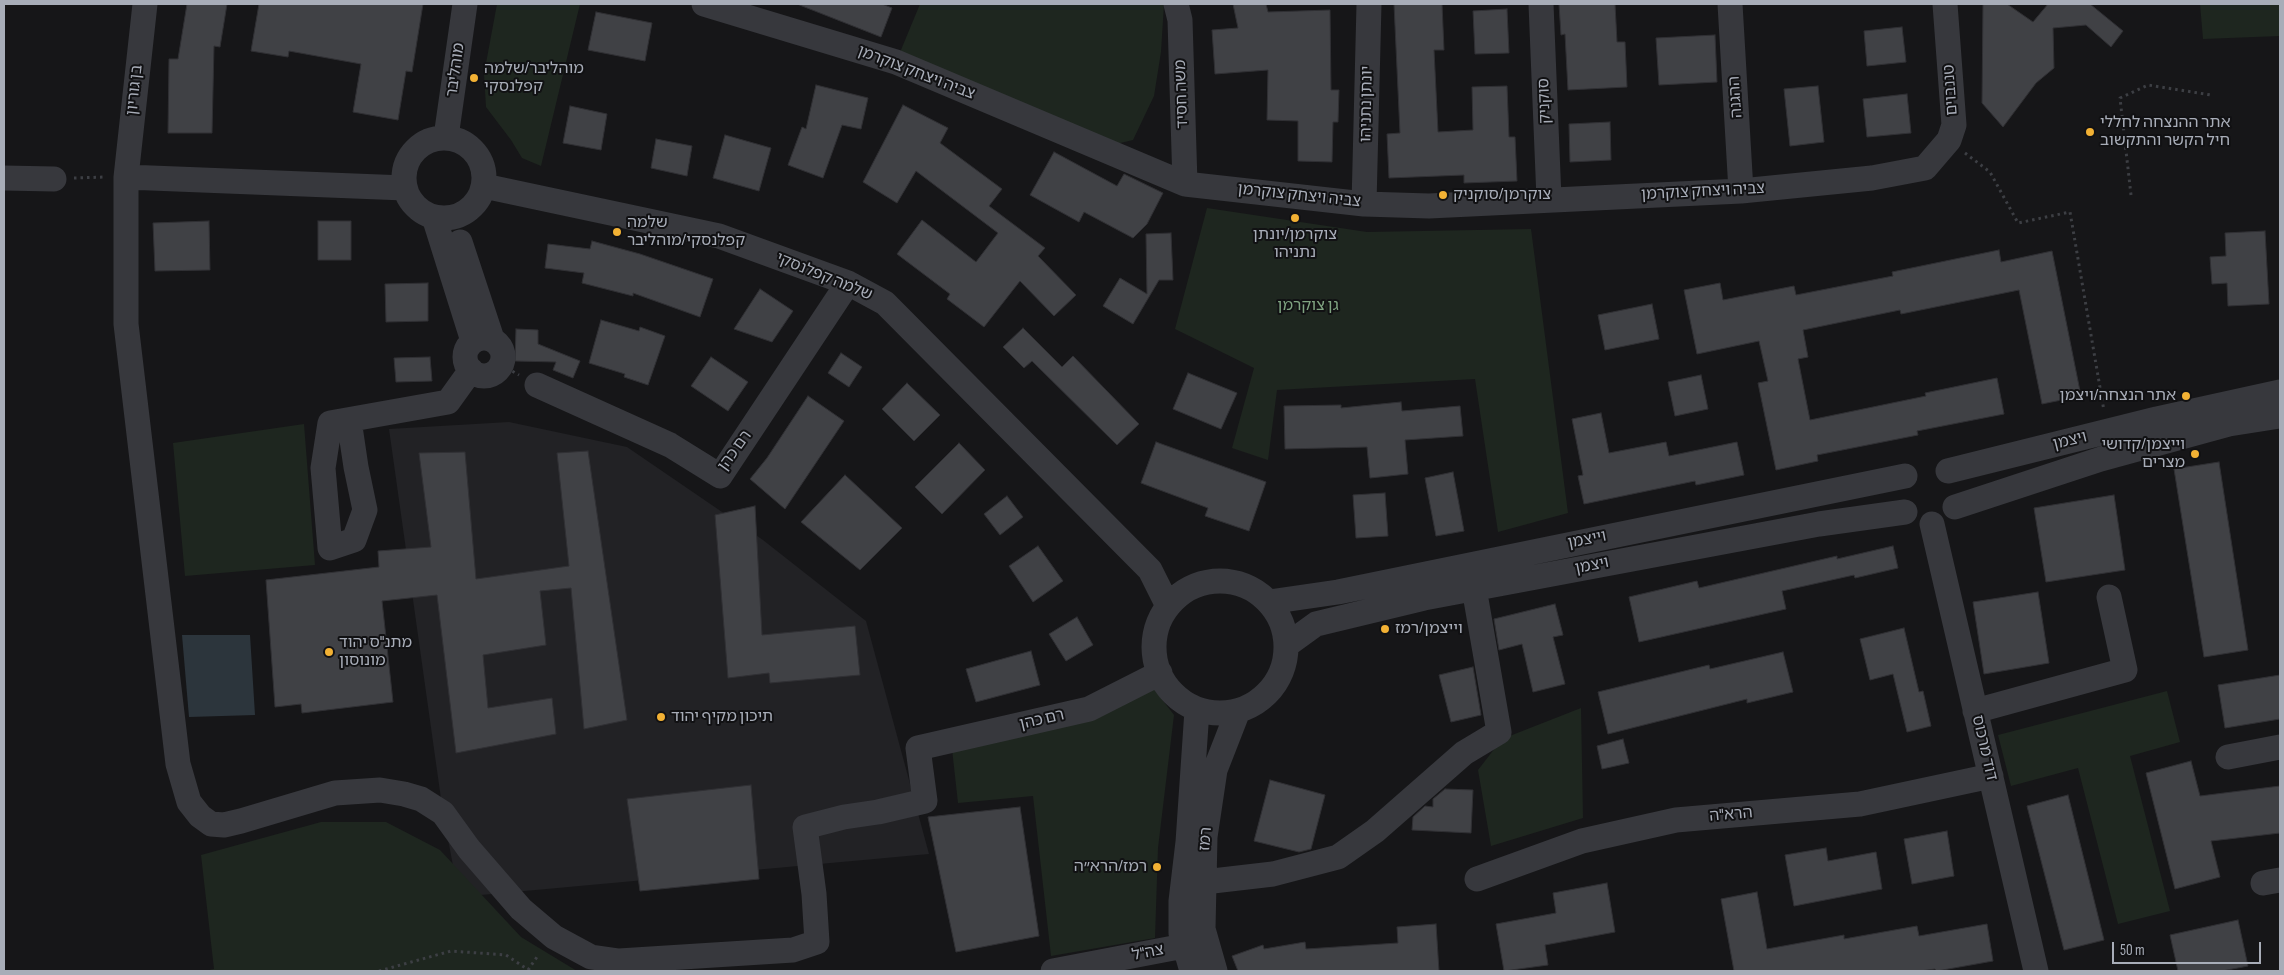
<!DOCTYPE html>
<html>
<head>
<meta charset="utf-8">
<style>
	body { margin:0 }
	#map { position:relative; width:2284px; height:975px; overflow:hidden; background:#161618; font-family:"Sofia Sans Condensed",sans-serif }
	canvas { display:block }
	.frame { position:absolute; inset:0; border:5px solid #a8adb8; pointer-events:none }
	.scale { position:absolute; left:2112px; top:942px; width:149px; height:22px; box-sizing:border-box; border:2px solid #a8adb8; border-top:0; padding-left:6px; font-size:15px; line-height:18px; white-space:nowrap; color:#a8adb8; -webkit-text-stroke:4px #111113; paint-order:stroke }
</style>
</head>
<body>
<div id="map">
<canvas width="2284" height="975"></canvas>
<div class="frame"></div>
<div class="scale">50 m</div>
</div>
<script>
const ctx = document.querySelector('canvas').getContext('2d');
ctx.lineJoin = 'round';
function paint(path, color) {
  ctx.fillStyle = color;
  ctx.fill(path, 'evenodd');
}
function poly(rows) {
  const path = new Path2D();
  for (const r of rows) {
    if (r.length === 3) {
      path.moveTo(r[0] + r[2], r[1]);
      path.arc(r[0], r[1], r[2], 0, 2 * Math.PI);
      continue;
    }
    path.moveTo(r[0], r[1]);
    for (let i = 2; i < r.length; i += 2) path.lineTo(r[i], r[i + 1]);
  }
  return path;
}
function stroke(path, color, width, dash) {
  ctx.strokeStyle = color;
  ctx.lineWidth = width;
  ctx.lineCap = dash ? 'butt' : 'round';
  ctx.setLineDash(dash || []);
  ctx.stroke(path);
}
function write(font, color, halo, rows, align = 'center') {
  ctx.font = font + ' "Sofia Sans Condensed","Noto Sans Hebrew",sans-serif';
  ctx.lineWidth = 4;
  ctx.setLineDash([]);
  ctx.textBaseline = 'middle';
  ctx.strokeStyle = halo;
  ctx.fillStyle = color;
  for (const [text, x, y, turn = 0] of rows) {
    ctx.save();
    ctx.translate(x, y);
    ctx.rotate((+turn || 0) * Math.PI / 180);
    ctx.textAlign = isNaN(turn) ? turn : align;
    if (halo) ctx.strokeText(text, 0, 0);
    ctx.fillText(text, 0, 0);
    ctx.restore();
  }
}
paint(poly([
	[509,422,627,447,763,540,866,621,929,854,459,897,443,813,389,429]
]), '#222225');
paint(poly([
	[497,4,580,4,541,166,522,158,511,140,486,107,484,74],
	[920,4,1164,4,1161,52,1154,96,1133,140,1099,148,896,62],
	[2200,4,2280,4,2280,36,2203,39],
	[1207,208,1367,232,1531,229,1568,513,1498,532,1475,379,1277,390,1268,460,1232,448,1254,368,1175,329],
	[304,424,315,565,185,576,173,443],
	[1154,689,1174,715,1158,848,1155,938,1051,956,1033,796,958,803,952,749],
	[2167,691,2180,742,2130,756,2170,911,2118,924,2078,768,2011,786,1998,735],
	[1581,708,1583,818,1491,846,1478,770,1502,739],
	[321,822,386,822,440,850,521,937,577,971,204,971,214,969,201,855]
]), '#1e261f');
paint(poly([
	[182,635,250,635,255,715,189,717]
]), '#2c353c');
const building = poly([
	[187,4,227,4,220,47,214,46,212,133,168,133,169,59,178,59,187,4],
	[259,4,423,4,412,72,406,71,398,120,353,112,361,64,289,51,288,57,251,51,259,4],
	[797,4,882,4,892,8,881,37,797,4],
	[1233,4,1266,4,1268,12,1330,10,1331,90,1339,90,1338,122,1333,122,1332,162,1298,161,1298,121,1267,120,1268,70,1215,74,1212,30,1238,28,1233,4],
	[1394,4,1442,4,1444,50,1434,50,1438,132,1473,130,1472,87,1507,86,1509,137,1515,137,1517,181,1464,183,1464,175,1389,178,1387,134,1400,133,1394,4],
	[1559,4,1615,4,1617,42,1625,42,1627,87,1568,90,1565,34,1561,35,1559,4],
	[1983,4,2007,4,2033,22,2048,4,2090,4,2123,31,2111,47,2086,25,2053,28,2054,68,2036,83,2003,127,1982,103,1983,4],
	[1507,9,1509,53,1475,54,1473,11,1507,9],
	[596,12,652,23,645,61,588,50,596,12],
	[1902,27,1906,62,1867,66,1864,31,1902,27],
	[1715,35,1717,82,1659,85,1656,38,1715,35],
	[816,85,868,98,861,129,842,125,823,178,788,165,802,127,806,129,816,85],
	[1818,86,1824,142,1790,146,1784,89,1818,86],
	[1907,94,1911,133,1867,137,1863,99,1907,94],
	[903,105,948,128,940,143,1002,189,989,206,1045,248,1038,256,1076,295,1054,316,1020,281,984,327,947,299,950,294,897,254,922,220,976,262,998,233,916,171,897,203,863,182,903,105],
	[570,106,607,114,601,150,563,143,570,106],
	[1610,122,1611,160,1570,162,1569,124,1610,122],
	[725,135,771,148,759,191,713,178,725,135],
	[656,139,692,146,687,176,651,168,656,139],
	[1054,152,1117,186,1124,174,1163,193,1147,224,1133,238,1084,212,1079,222,1030,195,1054,152],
	[209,221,210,270,155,271,153,223,209,221],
	[318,221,351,221,351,260,318,260,318,221],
	[2265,231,2269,304,2228,306,2227,283,2212,284,2210,257,2226,256,2225,233,2265,231],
	[1171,233,1173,280,1159,280,1133,324,1103,306,1120,278,1147,294,1146,234,1171,233],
	[592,241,640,254,713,279,700,317,633,293,633,296,582,283,584,273,545,268,548,244,590,249,592,241],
	[1999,250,2001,262,2052,251,2081,396,2042,404,2019,290,1901,314,1900,310,1803,330,1808,357,1798,359,1810,420,1926,396,1925,393,1997,378,2004,414,1917,431,1918,435,1817,455,1818,461,1776,470,1758,383,1768,381,1759,341,1697,354,1684,290,1720,283,1723,300,1794,286,1796,295,1893,276,1892,272,1999,250],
	[428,283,428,321,386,322,385,284,428,283],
	[760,289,793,311,772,342,734,329,760,289],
	[1652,304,1659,339,1605,350,1598,315,1652,304],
	[601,320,639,331,640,327,665,336,648,385,624,377,625,374,589,363,601,320],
	[1023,328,1062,367,1073,356,1139,424,1117,445,1032,361,1024,368,1003,347,1023,328],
	[516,329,538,330,538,344,580,361,573,378,553,370,556,362,515,361,516,329],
	[841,353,862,367,849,387,828,373,841,353],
	[430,357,432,381,396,382,394,358,430,357],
	[711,357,748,382,728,411,691,386,711,357],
	[1188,373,1237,393,1221,429,1173,409,1188,373],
	[1701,375,1708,409,1675,416,1668,382,1701,375],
	[907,383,940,415,914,441,882,409,907,383],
	[808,396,844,421,785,509,750,479,767,458,808,396],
	[1401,402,1402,411,1460,406,1463,436,1405,440,1408,474,1370,478,1367,447,1285,449,1284,406,1341,405,1341,408,1401,402],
	[1601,413,1609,453,1666,442,1669,456,1737,442,1744,475,1696,485,1695,481,1584,504,1578,476,1583,475,1572,419,1601,413],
	[1156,442,1266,482,1249,531,1205,516,1208,508,1141,483,1156,442],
	[959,443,985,470,942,514,915,487,959,443],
	[588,451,627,720,584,729,571,588,540,591,546,645,483,655,488,708,552,698,556,734,456,753,437,595,382,601,393,702,302,713,301,704,275,707,266,580,379,567,378,551,431,547,419,453,465,452,476,579,569,566,557,453,588,451],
	[2219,462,2248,650,2204,657,2174,469,2219,462],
	[1453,472,1464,531,1436,536,1425,478,1453,472],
	[845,475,902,528,860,570,801,522,845,475],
	[1385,493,1388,536,1356,538,1353,495,1385,493],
	[2114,495,2125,570,2046,582,2034,508,2114,495],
	[1007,496,1023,517,1000,535,984,514,1007,496],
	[755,506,762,635,855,626,860,675,770,683,769,673,728,678,715,515,755,506],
	[1038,546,1063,581,1033,602,1009,566,1038,546],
	[1893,546,1898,568,1855,578,1854,575,1782,591,1786,609,1639,642,1629,597,1697,581,1699,588,1837,556,1837,559,1893,546],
	[2038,592,2049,663,1984,674,1973,602,2038,592],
	[1555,604,1563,635,1553,637,1565,684,1533,692,1522,644,1499,650,1494,619,1555,604],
	[1077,617,1093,645,1066,661,1049,634,1077,617],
	[1904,628,1919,692,1923,691,1931,726,1907,732,1893,674,1870,680,1860,639,1904,628],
	[1031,651,1040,685,976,702,966,669,1031,651],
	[1783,652,1793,692,1747,703,1747,699,1608,734,1598,692,1709,665,1710,669,1783,652],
	[1473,667,1481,715,1451,722,1439,675,1473,667],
	[2280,675,2280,719,2225,728,2218,685,2280,675],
	[1623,739,1629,763,1602,769,1597,746,1623,739],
	[2191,761,2200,796,2280,786,2280,833,2211,841,2220,877,2175,889,2146,773,2191,761],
	[1270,780,1325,795,1311,849,1299,852,1254,841,1270,780],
	[751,785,759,879,640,891,627,799,751,785],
	[1445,789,1473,790,1471,833,1412,830,1413,817,1425,806,1433,807,1433,799,1445,789],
	[2068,795,2104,940,2064,950,2027,806,2068,795],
	[1020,807,1039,936,956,952,928,817,1020,807],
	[1947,831,1954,876,1912,884,1904,839,1947,831],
	[1826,848,1828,861,1876,852,1882,889,1794,906,1785,855,1826,848],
	[1607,883,1615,932,1545,945,1548,965,1504,971,1496,924,1556,913,1553,893,1607,883],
	[1757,892,1767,949,1844,935,1844,939,1917,926,1919,936,1987,924,1993,961,1937,971,1935,969,1920,971,1734,971,1721,899,1757,892],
	[2238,920,2248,966,2222,971,2178,971,2170,935,2238,920],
	[1436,924,1439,971,1238,971,1232,956,1263,945,1264,949,1305,942,1306,949,1398,943,1397,927,1436,924]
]);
paint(building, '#404145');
stroke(building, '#303034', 1);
stroke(poly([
	[1965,153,1990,172,2018,223,2070,212,2104,411],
	[74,178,106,177],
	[2131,195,2120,98,2148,85,2211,95],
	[501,365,519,375],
	[528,970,539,954],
	[379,971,451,951,506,955,530,971]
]), '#3d3f44', 3, [2.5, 4]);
stroke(poly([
	[145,4,126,177,126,324,178,764,189,802,200,816,211,824,224,825,241,821,335,793,380,790,404,794,421,799,443,813,469,849,521,909,554,937,591,957,619,961,793,950,817,942,814,894,805,827,844,817,878,812,925,801,918,748,1089,709,1160,673],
	[704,4,896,62,1185,184,1364,204,1429,206,1741,191,1872,178,1925,168,1949,140,1954,125,1945,4],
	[1176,4,1180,20,1185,184],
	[1541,4,1549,199],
	[1730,4,1741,191],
	[446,137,465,4],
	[444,178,40],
	[126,177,405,188],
	[4,178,54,179],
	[484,186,719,236,848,283,885,303,1150,570,1168,606],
	[1364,204,1369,4],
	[434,217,473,341],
	[460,242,492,339],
	[484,357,19],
	[537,385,670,445,720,476,848,283],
	[349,420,356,467,365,510,354,540,330,548,323,468,330,423,448,402,471,370],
	[1948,471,2157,419,2280,392],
	[1955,507,2101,459,2229,424,2280,416],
	[1932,524,2036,971],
	[1220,647,66],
	[1269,602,1338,592,1905,476],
	[1287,645,1316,624,1424,598,1819,524,1905,512],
	[1975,711,2125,670,2109,597],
	[2228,757,2280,747],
	[1477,879,1582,841,1676,820,1860,804,1991,776],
	[1204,882,1273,874,1338,857,1375,831,1464,753,1499,732,1474,588],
	[2263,883,2280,880],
	[1053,971,1184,946],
	[1192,971,1181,933,1181,901,1188,842,1197,710],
	[1215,971,1203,929,1205,837,1215,770,1238,711]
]), '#37383d', 25);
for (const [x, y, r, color] of [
	[474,78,5,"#f2b134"],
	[2090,132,5,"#f2b134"],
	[1443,195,5,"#f2b134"],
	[1295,218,5,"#f2b134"],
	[617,232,5,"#f2b134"],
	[2186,396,5,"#f2b134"],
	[2195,454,5,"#f2b134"],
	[1385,629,5,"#f2b134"],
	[329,652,5,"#f2b134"],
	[661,717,5,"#f2b134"],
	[1157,867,5,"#f2b134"]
]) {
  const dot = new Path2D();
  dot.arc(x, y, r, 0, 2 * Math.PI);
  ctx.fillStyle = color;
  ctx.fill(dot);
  stroke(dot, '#111113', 2);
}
write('16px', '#a8adb8', '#111113', [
	["מוהליבר/שלמה",484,69],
	["קפלנסקי",484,87],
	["אתר ההנצחה לחללי",2100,123],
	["חיל הקשר והתקשוב",2100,141],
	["צוקרמן/סוקניק",1453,195],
	["שלמה",627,223],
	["קפלנסקי/מוהליבר",627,241],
	["צוקרמן/יונתן",1295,235,"center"],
	["נתניהו",1295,253,"center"],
	["אתר הנצחה/ויצמן",2176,396,"right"],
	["וייצמן/קדושי",2185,445,"right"],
	["מצרים",2185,463,"right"],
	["וייצמן/רמז",1395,629],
	["מתנ\"ס יהוד",339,643],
	["מונוסון",339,661],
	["תיכון מקיף יהוד",671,717],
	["רמז/הרא״ה",1147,867,"right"]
], 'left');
write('16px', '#a8adb8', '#111113', [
	["מוהליבר",456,70,-82],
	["צביה ויצחק צוקרמן",916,73,21],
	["בן גוריון",135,90,-84],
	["טננבוים",1951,90,-94],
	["משה חסיד",1182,94,-92],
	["ההגנה",1736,97,-94],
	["סוקניק",1545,101,-92],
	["יונתן נתניהו",1367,104,-89],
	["צביה ויצחק צוקרמן",1703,192,-3],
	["צביה ויצחק צוקרמן",1299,196,6],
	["שלמה קפלנסקי",824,277,22],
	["ויצמן",2070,441,-14],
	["רם כהן",735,451,-54],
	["וייצמן",1587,540,-11],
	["ויצמן",1592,566,-11],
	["רם כהן",1042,720,-13],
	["דוד מרכוס",1984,748,77],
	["הרא\"ה",1731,815,-5],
	["רמז",1206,839,-85],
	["צה\"ל",1148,953,-11]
]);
write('16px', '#7fa381', '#111113', [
	["גן צוקרמן",1308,306]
]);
</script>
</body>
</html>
